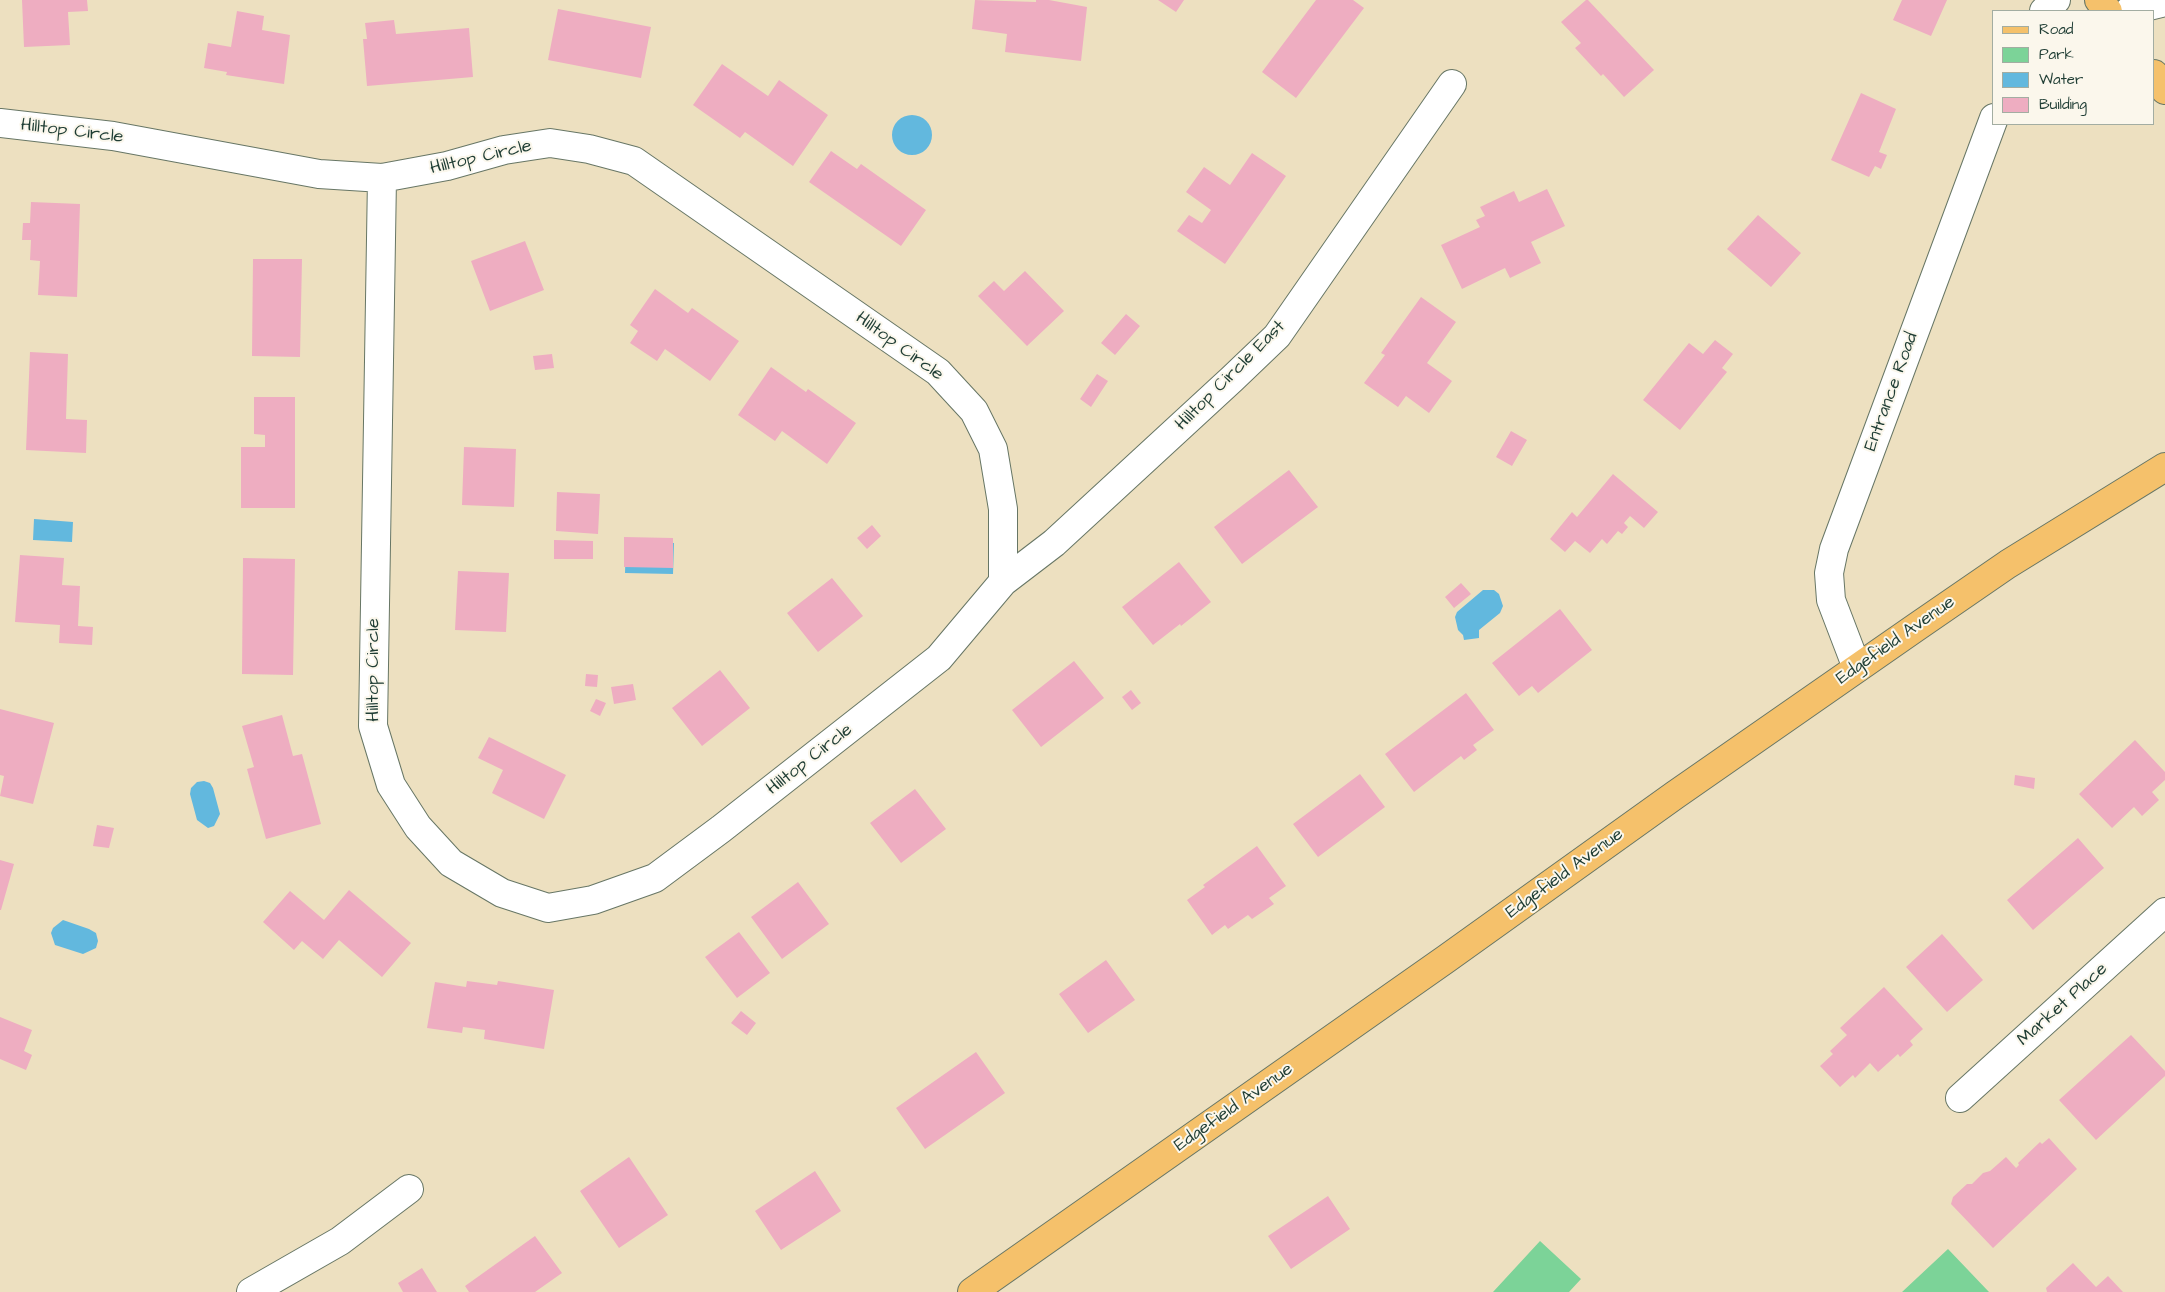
<!DOCTYPE html>
<html>
<head>
<meta charset="utf-8">
<style>
	body { margin:0 }
	#map { position:relative; width:2165px; height:1292px; overflow:hidden; background:#ede0c0; font-family:"Architects Daughter",sans-serif }
	canvas { display:block }
	.legend { position:absolute; left:1992px; top:10px; width:162px; height:115px; box-sizing:border-box; background:#fbf7ec; border:1px solid #a3ada2; margin:0; padding:6px 9px; list-style:none; font-size:15px; color:#1f3d34 }
	.legend li { display:flex; align-items:center; gap:10px; height:25px }
	.legend b { width:25px; border:1px solid #a3ada2 }
</style>
</head>
<body>
<div id="map">
<canvas width="2165" height="1292"></canvas>
<ul class="legend">
<li><b style="height:6px;background:#f5c16b"></b>Road</li>
<li><b style="height:14px;background:#7cd398"></b>Park</li>
<li><b style="height:14px;background:#62b8de"></b>Water</li>
<li><b style="height:14px;background:#eeadc1"></b>Building</li>
</ul>
</div>
<script>
const ctx = document.querySelector('canvas').getContext('2d');
ctx.lineJoin = 'round';
function paint(path, color) {
  ctx.fillStyle = color;
  ctx.fill(path, 'evenodd');
}
function poly(rows) {
  const path = new Path2D();
  for (const r of rows) {
    if (r.length === 3) {
      path.moveTo(r[0] + r[2], r[1]);
      path.arc(r[0], r[1], r[2], 0, 2 * Math.PI);
      continue;
    }
    path.moveTo(r[0], r[1]);
    for (let i = 2; i < r.length; i += 2) path.lineTo(r[i], r[i + 1]);
  }
  return path;
}
function stroke(path, color, width, dash) {
  ctx.strokeStyle = color;
  ctx.lineWidth = width;
  ctx.lineCap = dash ? 'butt' : 'round';
  ctx.setLineDash(dash || []);
  ctx.stroke(path);
}
function write(font, color, halo, rows, align = 'center') {
  ctx.font = font + ' "Architects Daughter",sans-serif';
  ctx.lineWidth = 4;
  ctx.setLineDash([]);
  ctx.textBaseline = 'middle';
  ctx.strokeStyle = halo;
  ctx.fillStyle = color;
  for (const [text, x, y, turn = 0] of rows) {
    ctx.save();
    ctx.translate(x, y);
    ctx.rotate((+turn || 0) * Math.PI / 180);
    ctx.textAlign = isNaN(turn) ? turn : align;
    if (halo) ctx.strokeText(text, 0, 0);
    ctx.fillText(text, 0, 0);
    ctx.restore();
  }
}
paint(poly([
	[1540,1241,1581,1279,1569,1292,1493,1292],
	[1948,1249,1989,1292,1902,1292]
]), '#7cd398');
paint(poly([
	[912,135,20],
	[34,519,73,522,72,542,33,540],
	[626,541,674,543,673,574,625,573],
	[1483,590,1494,590,1499,594,1503,606,1500,613,1479,630,1479,638,1464,640,1463,635,1458,630,1455,617,1457,612],
	[204,781,210,783,213,788,220,814,214,826,208,828,197,820,190,794,191,788,197,782],
	[63,920,89,929,96,933,98,941,96,948,83,954,55,945,51,933,53,928]
]), '#62b8de');
paint(poly([
	[22,0,87,0,88,11,68,12,70,45,24,47],
	[975,0,1036,2,1036,0,1049,0,1087,7,1081,61,1005,52,1007,34,972,29],
	[1158,0,1184,0,1176,12],
	[1316,0,1353,0,1364,8,1296,98,1262,72],
	[1586,0,1588,0,1654,70,1624,97,1603,74,1601,76,1575,48,1581,43,1561,22],
	[1902,0,1947,0,1931,36,1893,20],
	[558,9,651,27,641,78,548,60],
	[237,11,264,16,262,30,290,35,284,84,226,75,227,72,204,68,208,43,231,47],
	[394,20,396,34,469,28,473,77,367,86,363,39,367,39,365,23],
	[722,64,768,96,779,80,828,115,793,166,745,132,740,138,693,105],
	[1861,93,1896,109,1879,152,1887,155,1881,169,1875,166,1869,177,1831,160],
	[831,151,857,169,861,164,926,210,901,246,809,182],
	[1252,153,1286,176,1225,264,1177,231,1189,215,1202,223,1211,210,1186,192,1204,167,1230,185],
	[1547,189,1565,226,1531,242,1541,263,1510,278,1505,268,1462,289,1441,245,1480,227,1476,220,1485,216,1480,207,1514,191,1519,202],
	[31,202,80,204,77,297,38,295,40,261,30,260,31,240,22,240,23,223,30,223],
	[1758,215,1801,253,1771,287,1727,249],
	[525,241,544,290,490,311,471,261],
	[253,259,302,259,300,357,252,356],
	[1025,271,1064,311,1027,346,978,296,994,281,1004,291],
	[655,289,688,313,692,308,739,341,710,381,665,349,657,361,630,343,638,331,630,325],
	[1421,297,1456,322,1427,363,1452,381,1429,413,1406,396,1398,407,1364,383,1385,355,1381,353],
	[1126,314,1140,326,1115,355,1101,343],
	[1715,340,1733,354,1722,368,1727,372,1680,430,1643,400,1689,343,1703,354],
	[30,352,68,354,66,419,87,420,86,453,26,450],
	[552,354,554,368,535,370,533,356],
	[771,367,806,392,808,389,856,423,827,464,782,431,775,441,738,415],
	[1097,374,1108,381,1091,407,1080,399],
	[254,397,295,397,295,508,241,508,241,447,265,447,265,435,254,434],
	[1511,431,1527,440,1512,466,1496,457],
	[464,447,516,449,514,507,462,505],
	[1289,470,1318,507,1242,564,1214,527],
	[1613,474,1658,512,1644,528,1630,516,1624,523,1628,527,1622,534,1618,531,1607,544,1602,539,1590,553,1575,541,1565,552,1550,539,1572,512,1577,517],
	[557,492,600,494,598,534,556,531],
	[872,525,881,536,867,549,857,538],
	[624,537,673,538,673,568,624,567],
	[554,540,593,541,593,559,554,559],
	[20,555,64,558,62,585,80,586,78,626,93,627,92,645,59,643,60,625,15,622],
	[243,558,295,559,293,675,242,674],
	[1179,562,1211,602,1181,626,1180,624,1153,645,1122,607],
	[458,571,509,573,506,632,455,630],
	[832,578,863,616,818,652,787,613],
	[1461,583,1471,594,1454,608,1445,597],
	[1560,609,1592,650,1538,693,1532,686,1519,696,1492,663],
	[1074,661,1104,698,1041,747,1012,710],
	[720,670,750,708,702,746,672,708],
	[586,674,598,675,597,687,585,686],
	[633,684,636,700,614,704,611,687],
	[1131,690,1141,703,1132,710,1122,697],
	[1466,693,1494,730,1473,745,1477,750,1464,760,1461,756,1414,792,1385,754],
	[596,699,606,703,600,716,590,711],
	[0,709,54,723,33,804,0,796,4,776,0,775],
	[282,715,293,756,302,754,321,824,266,839,247,769,254,767,242,726],
	[489,737,566,775,544,819,492,793,503,770,478,758],
	[2135,740,2165,772,2165,780,2152,792,2159,800,2142,816,2134,807,2112,828,2079,794],
	[1360,774,1385,807,1318,857,1293,824],
	[2015,775,2035,778,2034,789,2014,785],
	[915,789,946,829,901,863,870,823],
	[97,825,114,828,109,848,93,846],
	[2078,838,2104,868,2033,930,2007,900],
	[1257,846,1286,886,1269,898,1274,904,1252,919,1248,915,1228,929,1225,925,1212,935,1187,900,1205,887,1203,885],
	[0,860,14,864,1,910,0,910],
	[798,882,829,924,782,959,751,917],
	[349,890,411,943,382,977,339,940,323,959,302,941,294,950,263,922,290,891,324,920],
	[739,932,770,973,737,998,705,957],
	[1942,934,1983,980,1947,1012,1906,967],
	[1106,960,1135,1000,1088,1033,1059,994],
	[467,981,497,985,498,981,554,990,544,1049,484,1039,485,1030,463,1027,462,1033,427,1028,435,982,466,987],
	[1884,987,1923,1029,1910,1041,1913,1045,1900,1057,1898,1054,1878,1072,1870,1063,1855,1078,1853,1075,1840,1087,1820,1066,1833,1054,1830,1051,1847,1035,1840,1028],
	[741,1011,756,1023,747,1035,731,1023],
	[0,1017,32,1030,24,1051,32,1055,26,1070,0,1059],
	[2131,1035,2165,1071,2165,1076,2096,1140,2059,1100],
	[976,1052,1005,1093,925,1149,896,1108],
	[2049,1138,2077,1169,1993,1248,1951,1204,1953,1197,1967,1184,1972,1184,1983,1173,1990,1171,2006,1157,2016,1168,2019,1165,2018,1163,2040,1142,2042,1144],
	[629,1157,668,1215,619,1248,580,1191],
	[815,1171,841,1211,781,1250,755,1211],
	[1328,1196,1350,1229,1291,1269,1268,1236],
	[535,1236,562,1273,535,1292,469,1292,465,1286],
	[2073,1263,2096,1287,2108,1276,2123,1292,2047,1292,2046,1288],
	[422,1268,437,1292,403,1292,398,1283]
]), '#eeadc1');
const minor = poly([
	[2044,11,2056,0],
	[2129,11,2165,2],
	[0,123,113,136,319,174,382,178,447,166,504,150,550,143,589,149,634,161,938,372,974,411,993,449,1003,509,1003,582],
	[382,178,373,726,391,785,418,827,451,863,502,893,548,908,593,900,655,878,721,829,939,658,1003,582,1054,543,1232,379,1277,336,1452,84],
	[1857,668,1831,600,1829,573,1834,549,1994,118],
	[1960,1098,2165,912],
	[251,1292,340,1241,409,1189]
]);
const major = poly([
	[2099,0,2108,11],
	[2154,74,2165,90],
	[972,1292,1446,959,1675,795,1915,628,2008,564,2165,467]
]);
stroke(minor, '#677665', 30);
stroke(major, '#677665', 30);
stroke(minor, '#fff', 28);
stroke(major, '#f5c16b', 28);
write('18px', '#1f3d34', '#fbf7ec', [
	["Hilltop Circle",72,132,7],
	["Hilltop Circle",481,158,-13],
	["Hilltop Circle",899,347,36],
	["Hilltop Circle East",1231,376,-45],
	["Entrance Road",1892,392,-70],
	["Edgefield Avenue",1896,641,-35],
	["Hilltop Circle",374,670,-90],
	["Hilltop Circle",810,760,-38],
	["Edgefield Avenue",1565,874,-36],
	["Market Place",2063,1005,-42],
	["Edgefield Avenue",1234,1108,-35]
]);
</script>
</body>
</html>
